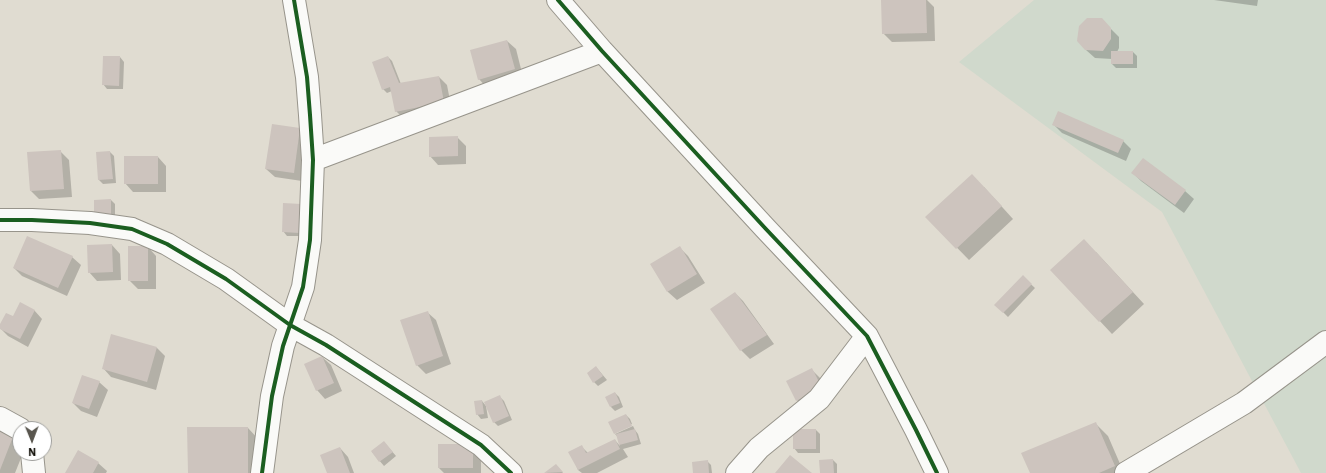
<!DOCTYPE html>
<html>
<head>
<meta charset="utf-8">
<style>
	body { margin:0 }
	#map { position:relative; width:1326px; height:473px; overflow:hidden; background:#e0dcd1; font-family:"IBM Plex Sans",sans-serif }
	canvas { display:block }
	.north { position:absolute; left:12px; top:421px; width:40px; height:40px; box-sizing:border-box; background:#fff; border:1px solid #9f9f9c; border-radius:50%; rotate:179deg; font-size:11px; font-weight:700; line-height:16px; text-align:center; color:#100e07 }
	.north::after { content:''; display:block; margin:auto; width:14px; height:18px; background:#59564e; clip-path:polygon(50% 0,100% 100%,50% 72%,0 100%) }
</style>
</head>
<body>
<div id="map">
<canvas width="1326" height="473"></canvas>
<div class="north">N</div>
</div>
<script>
const ctx = document.querySelector('canvas').getContext('2d');
ctx.lineJoin = 'round';
function paint(path, color) {
  ctx.fillStyle = color;
  ctx.fill(path, 'evenodd');
}
function poly(rows) {
  const path = new Path2D();
  for (const r of rows) {
    path.moveTo(r[0], r[1]);
    for (let i = 2; i < r.length; i += 2) path.lineTo(r[i], r[i + 1]);
  }
  return path;
}
function stroke(path, color, width, dash) {
  ctx.strokeStyle = color;
  ctx.lineWidth = width;
  ctx.lineCap = dash ? 'butt' : 'round';
  ctx.setLineDash(dash || []);
  ctx.stroke(path);
}
paint(poly([
	[1034,0,1326,0,1326,473,1301,473,1162,212,959,62]
]), '#d0d9cc');
paint(poly([
	[882,0,927,0,934,7,935,41,892,42,883,33],
	[1214,0,1258,0,1257,6],
	[1101,19,1119,37,1119,48,1117,52,1133,52,1137,56,1137,68,1116,68,1112,64,1112,59,1095,58,1086,50],
	[507,41,516,49,523,77,487,88,479,79],
	[120,57,124,62,123,89,107,89,103,84],
	[388,57,392,61,401,84,439,77,447,85,452,111,405,120,396,111,392,91,387,93,383,89],
	[1054,125,1123,141,1131,149,1126,161,1062,133],
	[300,128,308,137,302,181,275,177,266,169],
	[457,137,466,146,466,164,438,165,430,156],
	[60,151,69,160,72,197,39,199,31,191],
	[110,152,114,156,116,183,103,184,99,180],
	[158,157,166,166,166,192,133,192,125,183],
	[1133,173,1185,191,1194,199,1184,213,1141,181],
	[984,187,1013,219,969,260,927,217],
	[111,200,115,204,115,220,99,220],
	[284,205,304,236,287,236,283,231],
	[112,245,120,254,121,280,97,281,89,272],
	[148,247,156,256,156,289,138,289,129,280],
	[680,248,688,256,705,283,677,300,668,292,652,264],
	[1096,252,1144,304,1112,334,1052,270],
	[72,257,81,265,67,296,22,276,14,268],
	[1023,277,1035,288,1008,317,996,305],
	[735,293,743,301,774,344,750,359,741,350],
	[34,310,42,319,28,347,8,336,0,328,0,326],
	[427,312,436,320,451,364,426,374,417,365],
	[112,335,157,348,165,356,156,390,111,377,103,368],
	[322,357,331,365,342,391,325,399,317,390],
	[596,367,607,380,598,386,594,382],
	[812,370,820,378,829,397,805,409,797,400],
	[99,382,108,390,97,417,81,411,73,403],
	[615,393,619,397,623,407,615,411,611,407],
	[500,397,504,401,512,420,498,426,494,422],
	[482,401,486,406,488,418,481,419,477,414],
	[626,415,630,419,632,424,615,432],
	[0,424,20,435,20,453,23,453,15,473,0,473],
	[1096,424,1108,436,1124,473,1031,473],
	[633,426,635,430,638,434,641,444,623,449,628,457,597,473,582,473,578,470,570,452,581,446,588,453,615,440,620,446,618,437,615,434],
	[248,428,260,441,260,473,189,473],
	[816,430,820,434,820,453,798,453,794,448],
	[384,442,396,456,384,466,372,452],
	[473,445,481,453,481,473,444,473,439,468],
	[340,448,348,457,354,473,328,473],
	[833,460,837,464,837,473,821,473],
	[707,461,711,465,712,473,694,473],
	[98,463,107,471,106,473,67,473],
	[556,465,563,473,546,473]
]), '#0003');
paint(poly([
	[881,0,926,0,927,33,882,34],
	[1087,18,1102,18,1111,28,1111,39,1103,51,1085,50,1077,41,1079,26],
	[507,40,515,69,478,80,470,50],
	[1111,51,1133,51,1133,64,1111,64],
	[103,56,120,56,119,86,102,85],
	[388,56,399,83,439,76,444,102,395,112,390,87,382,90,372,62],
	[1058,111,1124,140,1118,153,1052,125],
	[272,124,300,128,294,173,265,169],
	[458,136,458,156,429,157,429,137],
	[61,150,64,189,30,191,27,152],
	[110,151,113,179,98,180,96,152],
	[124,156,158,156,158,184,124,184],
	[1143,158,1186,190,1175,205,1131,173],
	[972,174,1002,206,956,249,925,217],
	[111,199,111,216,94,216,94,200],
	[283,203,301,204,300,233,282,232],
	[27,236,73,256,58,288,13,268],
	[1084,239,1133,292,1099,322,1050,270],
	[112,244,113,272,88,273,87,245],
	[128,246,148,246,148,281,128,281],
	[680,246,697,274,667,292,650,264],
	[1023,275,1032,284,1003,313,994,305],
	[735,292,767,335,740,351,710,309],
	[20,302,35,310,20,339,0,329,0,324,6,313,13,316],
	[428,311,443,356,416,366,400,320],
	[111,334,157,347,147,382,102,369],
	[322,356,334,383,316,391,304,364],
	[596,366,603,376,593,383,587,373],
	[812,368,822,388,796,401,786,381],
	[82,375,100,381,89,409,72,403],
	[615,392,620,403,610,407,605,397],
	[500,395,509,416,493,423,484,402],
	[482,400,484,414,476,415,474,401],
	[626,414,632,426,614,434,608,422],
	[1096,422,1115,466,1099,473,1030,473,1021,453],
	[0,423,16,429,0,470],
	[187,427,248,427,248,473,188,473],
	[635,429,638,440,619,445,616,434],
	[793,429,816,429,816,449,793,449],
	[615,439,620,449,578,470,568,452,582,445,586,453],
	[384,441,393,452,379,462,371,451],
	[438,444,473,444,473,468,438,468],
	[340,447,350,473,327,473,320,455],
	[78,450,99,462,93,473,65,473],
	[790,455,812,473,775,473],
	[833,459,834,473,820,473,819,460],
	[708,460,709,473,693,473,692,462],
	[556,464,563,472,544,473]
]), '#cdc4be');
const minor = poly([
	[558,0,602,51,765,228,867,336,916,430,937,473],
	[313,160,602,51],
	[0,220,32,220,90,223,132,229,167,244,226,279,290,325,326,345,481,445,511,473],
	[0,418,20,429],
	[32,453,34,473],
	[262,473,272,396,283,346,303,287,310,240,313,160,310,115,307,77,294,0],
	[737,473,759,448,819,399,867,336],
	[1126,473,1244,403,1326,342]
]);
stroke(minor, '#97948b', 24);
stroke(minor, '#fafaf8', 22);
stroke(poly([
	[558,0,602,51,765,228,867,336,916,430,937,473],
	[0,220,32,220,90,223,132,229,167,244,226,279,290,325,326,345,481,445,511,473],
	[262,473,272,396,283,346,303,287,310,240,313,160,310,115,307,77,294,0]
]), '#1b5e20', 4);
</script>
</body>
</html>
